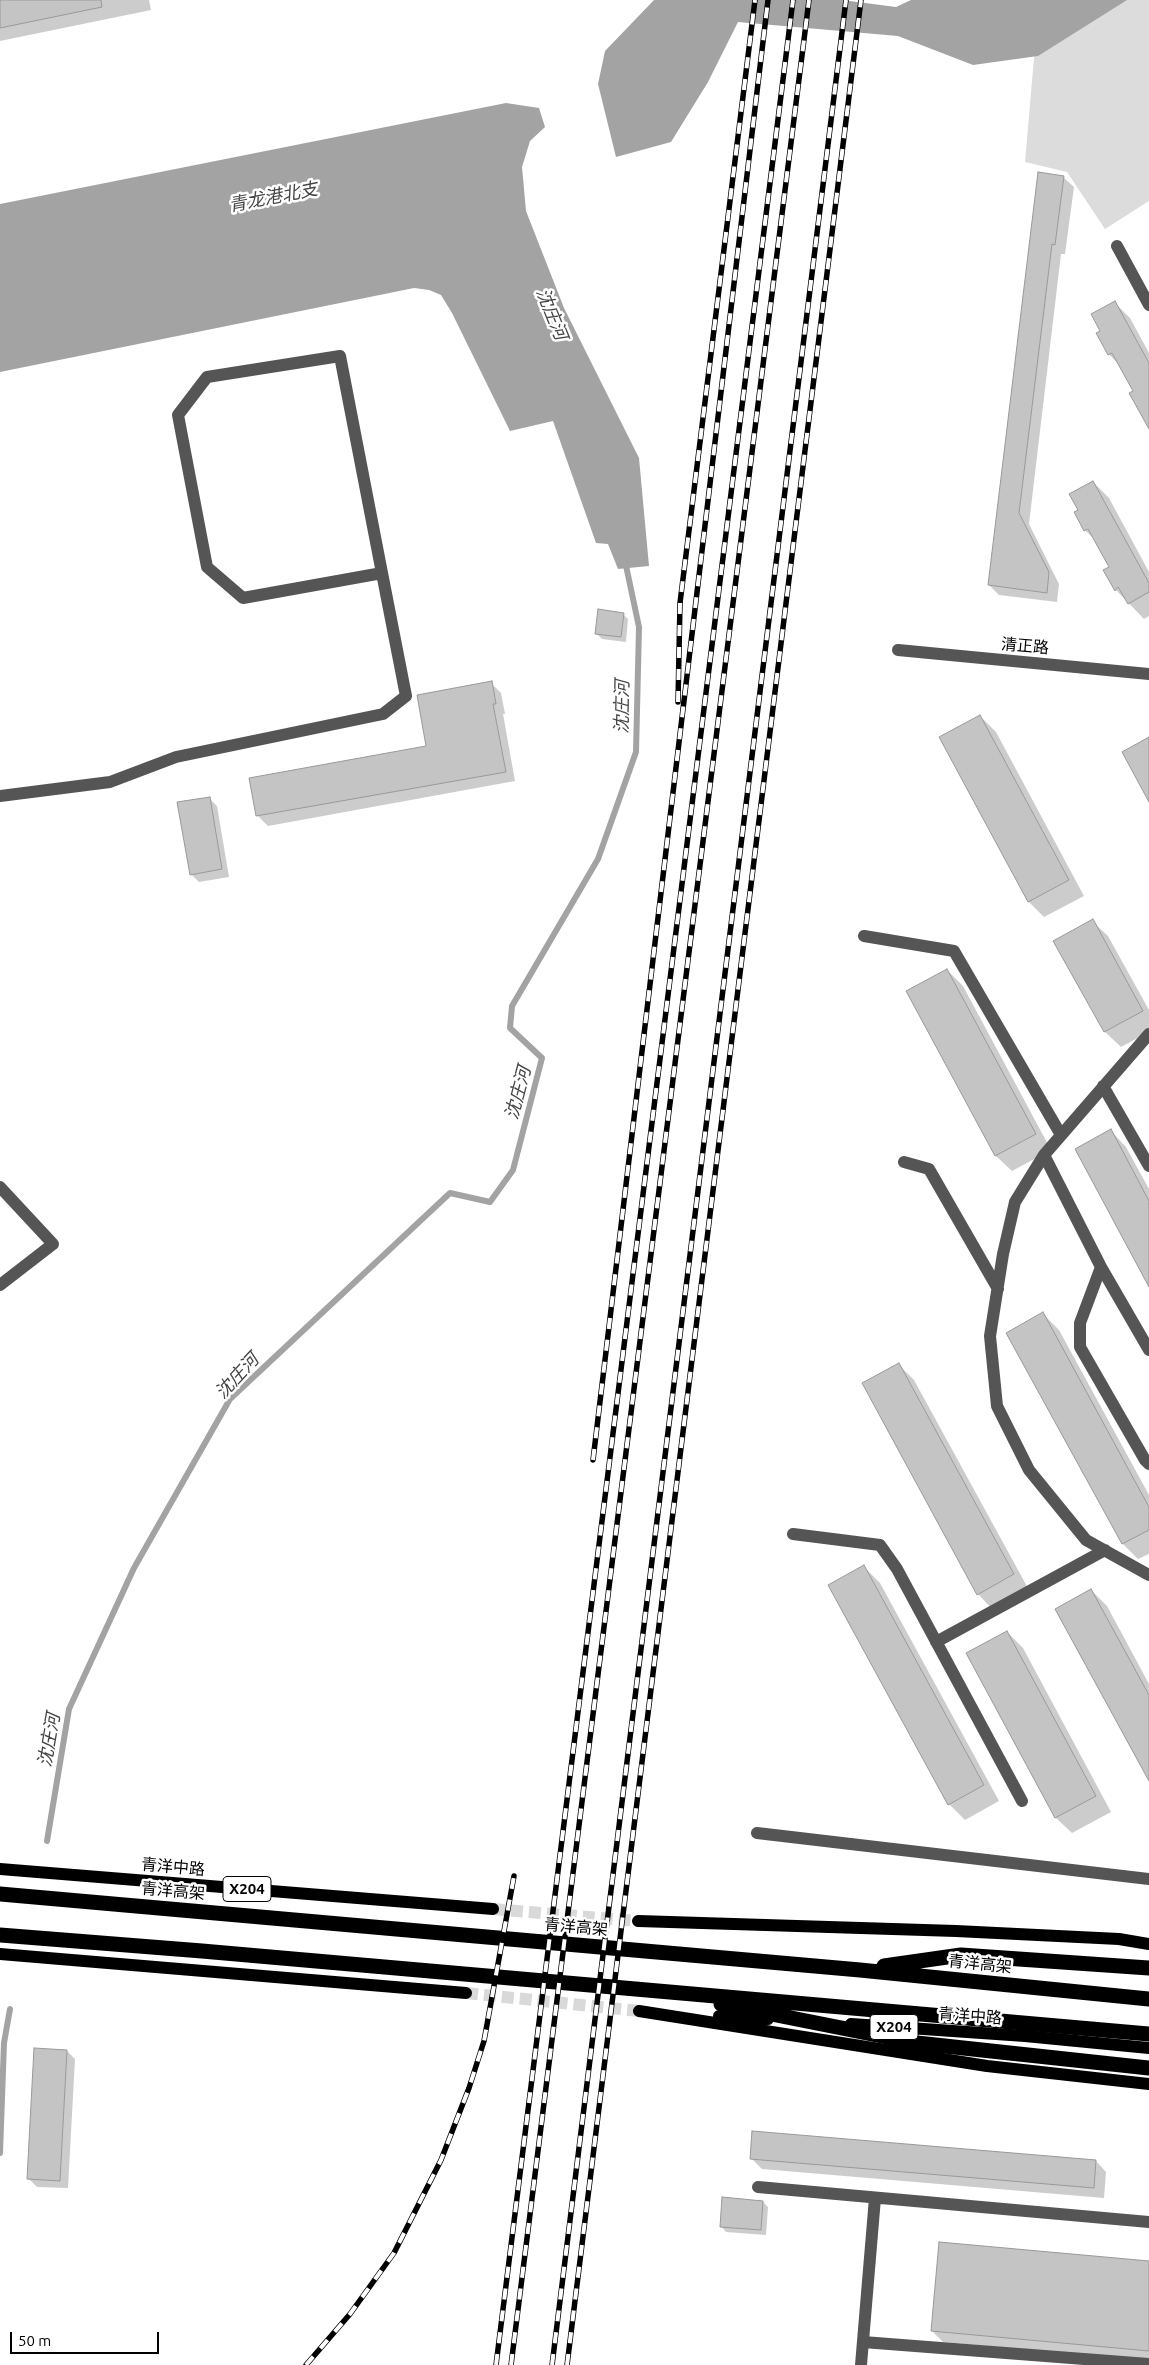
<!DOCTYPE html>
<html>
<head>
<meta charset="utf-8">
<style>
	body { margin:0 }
	#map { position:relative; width:1149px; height:2365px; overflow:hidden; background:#fff; font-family:Ubuntu,sans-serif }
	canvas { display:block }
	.scale { position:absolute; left:10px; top:2332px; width:149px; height:22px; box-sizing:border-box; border:2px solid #000; border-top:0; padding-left:6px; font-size:15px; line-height:18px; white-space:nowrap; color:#000; -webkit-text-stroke:4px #fff; paint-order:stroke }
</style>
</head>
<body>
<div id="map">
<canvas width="1149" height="2365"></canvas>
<div class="scale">50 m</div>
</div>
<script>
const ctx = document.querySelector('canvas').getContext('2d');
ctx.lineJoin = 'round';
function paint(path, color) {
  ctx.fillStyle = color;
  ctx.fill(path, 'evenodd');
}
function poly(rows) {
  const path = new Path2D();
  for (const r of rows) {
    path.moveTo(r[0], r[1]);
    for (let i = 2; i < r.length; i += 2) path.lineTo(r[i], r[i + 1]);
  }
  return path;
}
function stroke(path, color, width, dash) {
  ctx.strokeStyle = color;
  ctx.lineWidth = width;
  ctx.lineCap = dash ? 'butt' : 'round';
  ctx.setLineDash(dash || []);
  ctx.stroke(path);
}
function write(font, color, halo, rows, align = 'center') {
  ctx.font = font + ' Ubuntu,"Noto Sans SC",sans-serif';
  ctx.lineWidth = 5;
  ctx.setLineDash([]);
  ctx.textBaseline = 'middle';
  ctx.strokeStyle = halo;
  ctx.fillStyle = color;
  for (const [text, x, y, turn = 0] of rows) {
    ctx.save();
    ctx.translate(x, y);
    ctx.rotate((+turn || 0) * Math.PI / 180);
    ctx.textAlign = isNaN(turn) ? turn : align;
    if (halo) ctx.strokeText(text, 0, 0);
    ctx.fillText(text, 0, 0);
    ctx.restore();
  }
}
paint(poly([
	[1039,0,1149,0,1149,201,1105,229,1067,172,1025,162]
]), '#dcdcdc');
paint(poly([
	[654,0,842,0,896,7,911,0,1127,0,1038,56,973,65,898,36,738,22,708,82,671,142,616,157,598,84,605,51],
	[506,103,539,108,545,127,530,141,522,167,526,211,564,308,639,458,649,566,618,569,608,544,596,543,553,421,510,431,452,313,441,295,429,290,414,288,0,372,0,204]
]), '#a3a3a3');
paint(poly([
	[0,0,149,0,151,10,0,41],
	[1063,177,1074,187,1065,254,1061,254,1029,524,1059,584,1057,602,999,595,989,585],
	[1115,303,1130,318,1149,353,1149,419,1120,366,1109,354,1102,331],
	[1093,482,1109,498,1149,572,1149,616,1144,619,1116,590,1111,567,1096,541,1085,530,1079,511],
	[623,614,628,619,626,642,602,639,597,634],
	[491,683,501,693,505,714,503,714,515,781,268,826,258,816,251,779,428,747],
	[980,716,996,732,1084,896,1044,917,1029,902,941,737],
	[209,798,217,806,229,877,199,882,191,874],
	[1092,921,1108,936,1149,1010,1149,1032,1121,1047,1105,1032,1055,941],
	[947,970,963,986,1051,1150,1012,1171,996,1156,908,991],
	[1111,1131,1126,1147,1149,1189,1149,1285],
	[1043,1314,1059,1330,1149,1495,1149,1554,1138,1559,1123,1544],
	[898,1364,914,1380,1029,1590,993,1610,978,1594],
	[864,1567,880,1583,999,1801,965,1820,949,1804],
	[1091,1590,1107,1606,1149,1684,1149,1778],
	[1007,1632,1023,1648,1111,1812,1072,1833,1056,1818,968,1653],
	[67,2051,75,2059,68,2188,37,2187,29,2179],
	[751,2158,1096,2161,1106,2172,1104,2198,762,2169],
	[763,2202,768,2207,766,2235,726,2232,721,2226],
	[1149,2262,1149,2360,943,2342,932,2331]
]), '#0003');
stroke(poly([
	[47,1841,69,1709,134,1568,230,1399,450,1193,490,1202,513,1170,542,1058,510,1028,512,1006,598,859,636,752,639,627,625,561],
	[0,2153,4,2043,10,2009]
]), '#a3a3a3', 6);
const building = poly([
	[0,0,101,0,102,7,0,28,0,0],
	[1038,172,1064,176,1055,245,1052,244,1019,513,1049,572,1047,593,988,585,1038,172],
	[1115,301,1149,363,1149,429,1129,393,1133,391,1112,353,1108,355,1096,333,1100,331,1091,314,1115,301],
	[1093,481,1149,583,1149,592,1128,604,1118,587,1115,591,1103,570,1109,567,1088,529,1084,531,1074,512,1078,510,1069,494,1093,481],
	[598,609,624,613,621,637,595,634,598,609],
	[492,681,496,704,493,704,506,772,256,816,249,778,426,746,417,695,492,681],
	[980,715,1069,880,1028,902,939,737,980,715],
	[1149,737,1149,802,1122,752,1149,737],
	[210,797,222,869,190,875,177,802,210,797],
	[1093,919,1143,1011,1104,1032,1053,941,1093,919],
	[947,969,1036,1134,995,1156,906,991,947,969],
	[1111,1129,1149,1201,1149,1287,1075,1149,1111,1129],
	[1043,1312,1149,1507,1149,1530,1122,1544,1006,1333,1043,1312],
	[899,1363,1014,1574,977,1595,862,1383,899,1363],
	[864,1565,984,1785,948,1805,828,1585,864,1565],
	[1091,1589,1149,1695,1149,1781,1055,1609,1091,1589],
	[1007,1631,1096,1796,1055,1818,966,1653,1007,1631],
	[34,2048,67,2050,60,2181,27,2179,34,2048],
	[752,2131,1096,2160,1094,2188,750,2159,752,2131],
	[722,2197,763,2201,761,2230,720,2227,722,2197],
	[939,2242,1149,2261,1149,2351,931,2331,939,2242]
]);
paint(building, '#c4c4c4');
stroke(building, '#999', 1);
stroke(poly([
	[493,1909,638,1921],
	[466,1993,639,2011]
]), '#d9d9d9', 12, [12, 6]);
stroke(poly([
	[1117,246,1149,305],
	[898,650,1149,674],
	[0,796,110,782,176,757,383,714,406,696,382,573,340,356,207,377,178,415,207,567,243,598,382,573],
	[864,936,954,951,1061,1135],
	[1149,1034,1044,1155,1015,1202,1003,1254,990,1336,997,1406,1029,1470,1086,1540,1149,1575],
	[1103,1086,1149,1166],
	[1044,1155,1101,1267,1149,1350],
	[904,1162,929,1169,998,1289],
	[0,1187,53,1244,0,1285],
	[1101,1267,1080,1323,1080,1347,1145,1460,1149,1464],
	[793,1534,880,1545,897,1569,1022,1801],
	[936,1642,1105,1550],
	[757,1833,1149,1879],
	[758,2187,1149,2222],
	[863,2342,1149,2364],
	[861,2365,875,2198]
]), '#555', 12);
stroke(poly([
	[0,1869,493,1909],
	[638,1921,956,1931,1119,1939,1149,1944],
	[0,1954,466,1993],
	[639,2011,987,2066,1149,2084],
	[719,2016,768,2019],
	[851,2024,1025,2036,1149,2048]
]), '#000', 12);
stroke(poly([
	[0,1894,860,1970,1149,1999],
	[0,1935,202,1951,1149,2034],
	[884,1966,961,1955,1149,1968],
	[721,2004,917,2043,1149,2068]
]), '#000', 15);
const rail = poly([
	[678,702,680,603,755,0],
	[593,1460,768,0],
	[306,2365,350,2314,394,2253,441,2160,469,2088,484,2041,514,1876],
	[496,2365,793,0],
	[511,2365,809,0],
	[552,2365,846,0],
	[567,2365,861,0]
]);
stroke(rail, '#000', 5.5);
stroke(rail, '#fff', 4, [11]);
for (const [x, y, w] of [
	[247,1889,48],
	[894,2027,48]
]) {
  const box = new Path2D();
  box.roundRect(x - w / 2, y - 12.5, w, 25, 4);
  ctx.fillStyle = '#fff';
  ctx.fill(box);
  stroke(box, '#000', 1);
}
write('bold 15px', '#000', null, [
	["X204",247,1889],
	["X204",894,2027]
]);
write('16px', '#000', '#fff', [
	["清正路",1025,646,5],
	["青洋中路",173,1867,5],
	["青洋高架",173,1891,5],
	["青洋高架",576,1927,5],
	["青洋高架",980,1964,6],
	["青洋中路",970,2016,4]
]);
write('italic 18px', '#444', '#fff', [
	["青龙港北支",273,197,-11],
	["沈庄河",552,314,68],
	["沈庄河",622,707,-89],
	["沈庄河",518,1093,-75],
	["沈庄河",237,1376,-47],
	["沈庄河",49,1740,-80]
]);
</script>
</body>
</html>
